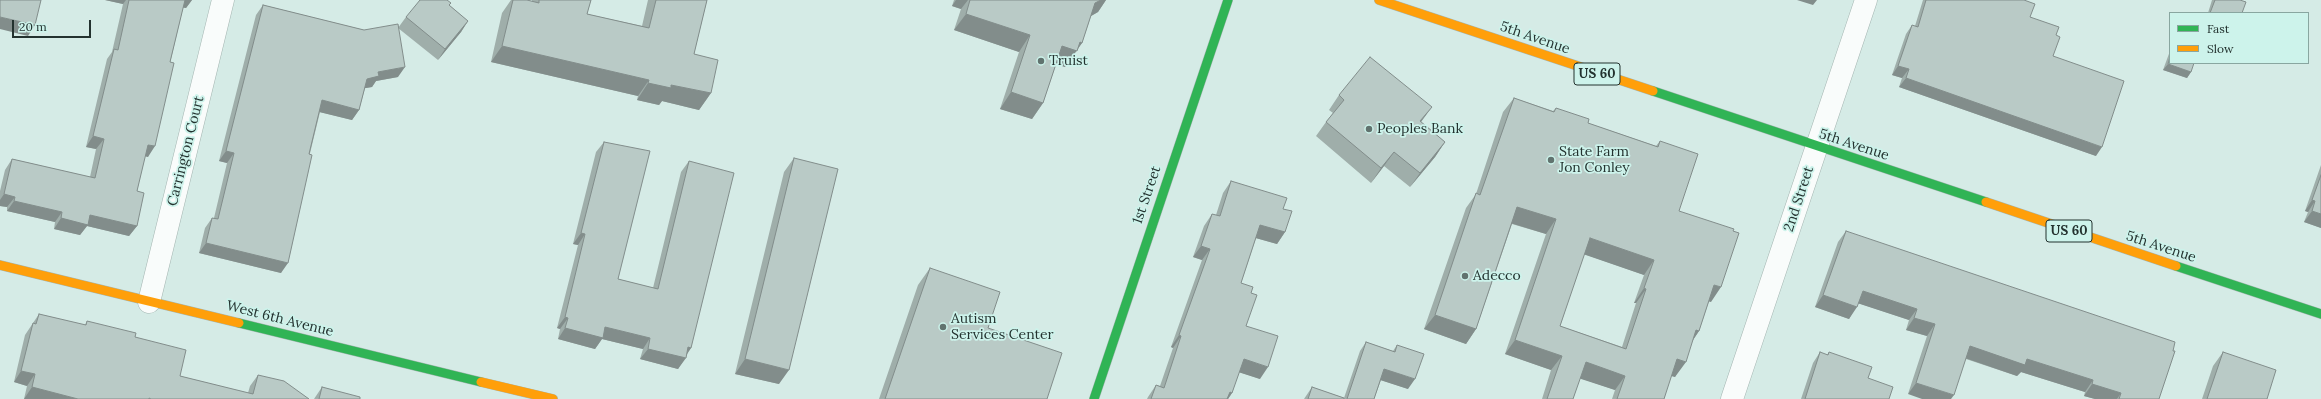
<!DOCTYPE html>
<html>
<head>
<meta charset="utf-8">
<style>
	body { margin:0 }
	#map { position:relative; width:2321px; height:399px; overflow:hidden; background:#d5ebe6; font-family:Lora,serif }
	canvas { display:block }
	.legend { position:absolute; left:2169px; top:12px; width:140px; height:52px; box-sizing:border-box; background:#cdf3eb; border:1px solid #89a6a0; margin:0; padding:5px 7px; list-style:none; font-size:12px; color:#23322f }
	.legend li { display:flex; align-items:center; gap:8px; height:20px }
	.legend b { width:20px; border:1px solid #89a6a0 }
	.scale { position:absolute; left:12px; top:20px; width:79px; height:18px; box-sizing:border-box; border:2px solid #23322f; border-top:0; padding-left:5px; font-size:12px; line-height:14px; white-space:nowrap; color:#23322f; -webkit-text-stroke:3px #cdf3eb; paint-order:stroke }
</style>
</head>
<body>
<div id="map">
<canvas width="2321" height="399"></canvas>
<ul class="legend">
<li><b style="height:5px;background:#30b455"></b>Fast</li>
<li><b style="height:5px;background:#ff9f0a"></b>Slow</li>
</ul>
<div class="scale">20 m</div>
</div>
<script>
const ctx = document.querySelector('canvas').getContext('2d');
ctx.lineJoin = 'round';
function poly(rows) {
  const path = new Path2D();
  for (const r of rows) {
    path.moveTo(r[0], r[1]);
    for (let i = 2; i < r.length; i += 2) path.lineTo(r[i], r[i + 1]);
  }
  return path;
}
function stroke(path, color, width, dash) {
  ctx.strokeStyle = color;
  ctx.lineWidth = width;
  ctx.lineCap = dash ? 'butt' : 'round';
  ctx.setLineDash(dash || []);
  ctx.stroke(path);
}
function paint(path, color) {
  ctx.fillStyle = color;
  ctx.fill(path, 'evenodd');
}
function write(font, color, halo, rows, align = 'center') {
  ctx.font = font + ' Lora,serif';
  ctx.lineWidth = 3.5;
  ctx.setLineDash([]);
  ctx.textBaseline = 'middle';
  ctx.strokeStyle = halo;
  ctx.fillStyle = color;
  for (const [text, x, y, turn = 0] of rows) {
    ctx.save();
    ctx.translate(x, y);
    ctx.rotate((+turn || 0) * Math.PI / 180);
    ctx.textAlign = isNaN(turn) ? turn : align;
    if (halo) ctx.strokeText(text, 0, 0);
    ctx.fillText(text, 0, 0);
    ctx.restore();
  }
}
const street = poly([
	[149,302,223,0],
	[1732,399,1866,0]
]);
const fast = poly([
	[1653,91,1986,202],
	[2176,266,2321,314],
	[239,323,481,382],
	[1094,399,1228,0]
]);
const slow = poly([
	[1379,0,1653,91],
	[1986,202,2176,266],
	[0,265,239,323],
	[481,382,553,399]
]);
stroke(street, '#a4b5b1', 23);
stroke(fast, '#a4b5b1', 10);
stroke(slow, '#a4b5b1', 10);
stroke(street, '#f9fcfb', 22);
stroke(fast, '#30b455', 9);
stroke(slow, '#ff9f0a', 9);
paint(poly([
	[105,0,192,0,186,8,183,8,148,157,145,156,137,191,137,226,129,236,87,226,80,235,54,229,55,222,7,211,7,207,0,206,0,191,5,170,12,159,90,177,96,149,86,147,107,59,112,52,123,4],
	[511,0,527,0,532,1,532,0,591,0,587,14,642,26,648,0,707,0,694,54,711,93,699,110,662,101,659,105,637,100,638,96,491,62,502,13],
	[954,0,1106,0,1098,12,1091,16,1082,43,1065,67,1056,64,1043,103,1032,119,1000,109,1019,52,954,30,961,9,952,6],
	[1923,0,2024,0,2030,17,2056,35,2053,56,2096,156,1899,87,1902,78,1892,75,1906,34,1912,25,1915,26],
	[2212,0,2240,0,2242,13,2208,13],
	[263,5,364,30,398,28,406,17,449,5,468,21,461,32,438,60,398,28,398,77,376,81,372,87,365,88,359,110,352,120,320,112,281,273,199,253,205,228,212,218,214,218,227,163,219,161,256,15],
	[2170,51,2170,63,2191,72,2187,78,2163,70],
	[1339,95,1421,122,1445,142,1435,157,1410,187,1384,166,1371,183,1316,136,1326,122,1333,113,1329,110],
	[1514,98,1553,111,1556,108,1588,123,1656,146,1660,141,1679,211,1711,302,1709,301,1699,331,1693,340,1675,377,1671,376,1664,399,1612,399,1615,390,1580,378,1573,399,1542,399,1551,370,1505,354,1546,234,1512,224,1476,329,1466,344,1424,329,1466,208,1476,194,1503,112],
	[1584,254,1644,275,1634,303,1636,303,1622,347,1560,326],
	[604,142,618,279,653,288,681,172,689,161,691,348,678,369,640,359,643,349,602,339,595,349,558,339,560,329,557,328,578,245,573,244,596,152],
	[794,158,779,384,735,374,784,172],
	[2321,165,2321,228,2304,222,2308,212,2305,211],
	[1231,181,1283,209,1285,232,1277,244,1256,238,1241,283,1251,293,1246,326,1260,379,1239,372,1232,393,1228,399,1147,399,1148,397,1156,385,1160,386,1173,348,1171,347,1202,260,1193,257,1204,226,1212,214,1216,215,1223,193],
	[1846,231,2159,399,2095,399,2084,396,2085,392,2021,372,2017,376,1966,359,1908,394,1927,336,1906,330,1909,320,1858,303,1849,319,1815,307,1838,242],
	[930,268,1047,399,879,399,918,285],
	[39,314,85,325,87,321,135,337,180,376,248,393,250,386,258,375,309,399,24,399,27,386,14,382,25,335],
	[1366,342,1393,351,1397,345,1408,389,1381,380,1374,399,1304,399,1312,387,1344,398,1360,351],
	[1820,352,1827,355,1829,352,1868,378,1889,399,1801,399,1813,363],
	[2223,352,2267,399,2202,399,2213,366],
	[322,387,360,399,314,399]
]), '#9faeaa');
paint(poly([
	[105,0,126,0,123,4],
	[183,0,192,0,186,8,178,6],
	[956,0,968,0,961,9,952,6],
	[1101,0,1106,0,1098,12,1084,20,1095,3],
	[1797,0,1817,0,1813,5],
	[966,14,1030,35,1019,52,954,30],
	[0,17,35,25,28,36,0,29],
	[468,21,461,32,438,60,445,49],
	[1080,42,1082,43,1065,67,1050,62,1062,46],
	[502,46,649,80,638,96,491,62],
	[2168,64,2191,72,2187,78,2163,70],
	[1898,66,1909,69,1902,78,1892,75],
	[405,67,398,77,376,81,372,87,360,89,367,79,378,72],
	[1906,78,2102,147,2096,156,1899,87],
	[648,83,671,85,711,93,699,110,662,101,659,105,637,100],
	[1011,92,1043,103,1032,119,1000,109],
	[322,100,359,110,352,120,315,111],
	[1432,107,1421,122,1410,136,1420,121],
	[93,136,104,139,96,149,86,147],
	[1445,142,1435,157,1410,187,1420,173],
	[148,145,155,146,148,157,141,155],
	[226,151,234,153,227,163,219,161],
	[1394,152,1384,166,1371,183,1381,168],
	[4,194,15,197,7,207,0,206,0,200],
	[2312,200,2315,201,2308,212,2305,211],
	[14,201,62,212,55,222,7,211],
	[1517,207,1556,219,1546,234,1507,222],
	[2312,211,2321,214,2321,228,2304,222],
	[90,215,137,226,129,236,87,226,80,235,54,229,61,218],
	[1260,225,1285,232,1277,244,1252,237],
	[581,233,585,234,578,245,573,244],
	[1590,238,1654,260,1644,275,1580,253],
	[206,243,288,263,281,273,199,253],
	[1201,246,1210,249,1202,260,1193,257],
	[1714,285,1721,287,1711,302,1704,300],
	[1644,288,1646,289,1636,303,1634,303],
	[1863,291,1917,309,1909,320,1854,302],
	[1823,295,1857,307,1849,319,1815,307],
	[1435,315,1476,329,1466,344,1424,329],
	[565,317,568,318,560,329,557,328],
	[1914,318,1935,324,1927,336,1906,330],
	[605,327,650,338,643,349,602,339,595,349,558,339,565,328],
	[1696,330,1699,331,1689,346],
	[1179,335,1181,336,1173,348,1171,347],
	[1515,340,1562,356,1551,370,1505,354],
	[1970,346,2027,359,2093,380,2085,392,2021,372,2017,376,1962,357],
	[688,347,691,348,684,358,686,358,678,369,640,359,648,349],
	[745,359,789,370,779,384,735,374],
	[1244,359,1268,367,1260,379,1235,371],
	[1677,359,1686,362,1675,377,1666,374],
	[1586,362,1625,376,1615,390,1575,377],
	[1384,369,1415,379,1408,389,1377,379],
	[21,371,35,374,27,386,14,382],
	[1916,383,1954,395,1951,399,1922,399,1908,394],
	[2092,384,2121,393,2117,399,2095,399,2084,396],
	[32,387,78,399,24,399],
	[1230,392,1232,393,1228,399,1225,399]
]), '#828d8b');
const building = poly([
	[0,0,41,0,35,25,0,17,0,0],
	[129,0,185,0,170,62,174,63,155,146,148,145,137,191,144,193,137,226,90,215,88,225,61,218,62,212,14,201,15,197,4,194,12,159,95,178,104,139,93,136,114,49,118,50,129,0],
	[420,0,447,0,451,3,449,5,468,21,445,49,406,17,420,0],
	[513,0,527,0,539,3,539,0,591,0,587,14,649,28,656,0,707,0,694,54,718,60,711,93,671,85,671,88,648,83,649,80,502,46,513,0],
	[970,0,1101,0,1095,3,1082,43,1080,42,1077,51,1062,46,1043,103,1011,92,1030,35,966,14,970,0],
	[1926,0,2024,0,2035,4,2030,17,2059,27,2056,35,2060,37,2053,56,2124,81,2102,147,1906,78,1909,69,1898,66,1912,25,1918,27,1926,0],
	[2215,0,2240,0,2246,2,2242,13,2210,13,2215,0],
	[263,5,364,30,398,24,405,67,378,72,379,76,367,79,359,110,322,100,309,154,312,155,288,263,206,243,212,218,218,219,234,153,226,151,263,5],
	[1370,57,1432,107,1420,121,1445,142,1420,173,1394,152,1381,168,1326,122,1344,100,1339,95,1370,57],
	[2170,57,2170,63,2194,63,2191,72,2168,64,2170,57],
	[1514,98,1554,112,1556,108,1589,119,1588,123,1658,147,1660,141,1698,154,1679,211,1734,229,1733,231,1739,233,1721,287,1714,285,1699,331,1696,330,1686,362,1677,359,1664,399,1617,399,1625,376,1586,362,1573,399,1547,399,1562,356,1515,340,1556,219,1517,207,1476,329,1435,315,1476,193,1480,195,1514,98],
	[1590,238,1654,260,1644,288,1646,289,1626,349,1560,326,1590,238],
	[604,142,650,151,618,279,658,289,689,161,734,173,691,348,688,347,686,358,648,349,650,338,605,327,603,338,565,328,568,318,565,317,585,234,581,233,604,142],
	[794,158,838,169,789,370,745,359,794,158],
	[2321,175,2321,214,2312,211,2315,201,2312,200,2321,175],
	[1231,181,1287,198,1283,209,1292,211,1285,232,1260,225,1241,283,1253,287,1251,293,1257,295,1246,326,1278,336,1268,367,1244,359,1232,393,1230,392,1227,399,1151,399,1156,385,1164,388,1181,336,1179,335,1210,249,1201,246,1212,214,1220,216,1231,181],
	[1846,231,2175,342,2173,351,2175,351,2159,399,2119,399,2121,393,2092,384,2093,380,2027,359,2025,365,1970,346,1954,395,1916,383,1935,324,1914,318,1917,309,1863,291,1857,307,1823,295,1846,231],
	[930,268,1000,292,988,328,1062,353,1047,399,885,399,930,268],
	[39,314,86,325,87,321,136,333,135,337,186,350,180,376,253,394,258,375,284,381,309,399,151,399,149,398,149,399,78,399,32,387,35,374,21,371,33,323,36,324,39,314],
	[1366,342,1395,352,1397,345,1424,354,1415,379,1384,369,1374,399,1347,399,1366,342],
	[1820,352,1828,355,1829,352,1872,367,1868,378,1893,387,1889,399,1805,399,1820,352],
	[2223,352,2276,370,2267,399,2207,399,2223,352],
	[322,387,360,397,360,399,319,399,322,387],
	[1312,387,1344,398,1344,399,1308,399,1312,387]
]);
paint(building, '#b9cac6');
stroke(building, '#828d8b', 1);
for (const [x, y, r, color] of [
	[1041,61,4,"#61736f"],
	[1369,129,4,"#61736f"],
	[1551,160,4,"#61736f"],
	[1465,276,4,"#61736f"],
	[943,327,4,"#61736f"]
]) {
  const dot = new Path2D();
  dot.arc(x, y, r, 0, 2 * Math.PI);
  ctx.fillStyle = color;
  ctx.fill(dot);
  stroke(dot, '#cdf3eb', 1.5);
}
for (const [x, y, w] of [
	[1597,74,46],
	[2069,231,46]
]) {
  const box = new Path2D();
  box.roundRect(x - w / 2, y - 11, w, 22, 3);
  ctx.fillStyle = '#cdf3eb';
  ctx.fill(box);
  stroke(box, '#23322f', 1);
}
write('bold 13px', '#23322f', null, [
	["US 60",1597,74],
	["US 60",2069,231]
]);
write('14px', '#23322f', '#cdf3eb', [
	["5th Avenue",1535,38,19],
	["5th Avenue",1854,145,18],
	["Carrington Court",186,151,-76],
	["1st Street",1147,195,-71],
	["2nd Street",1799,199,-72],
	["5th Avenue",2161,247,18],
	["West 6th Avenue",280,319,14]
]);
write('14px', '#23322f', '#cdf3eb', [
	["Truist",1049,61],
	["Peoples Bank",1377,129],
	["State Farm",1559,152],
	["Jon Conley",1559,168],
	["Adecco",1473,276],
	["Autism",951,319],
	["Services Center",951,335]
], 'left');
</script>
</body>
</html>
